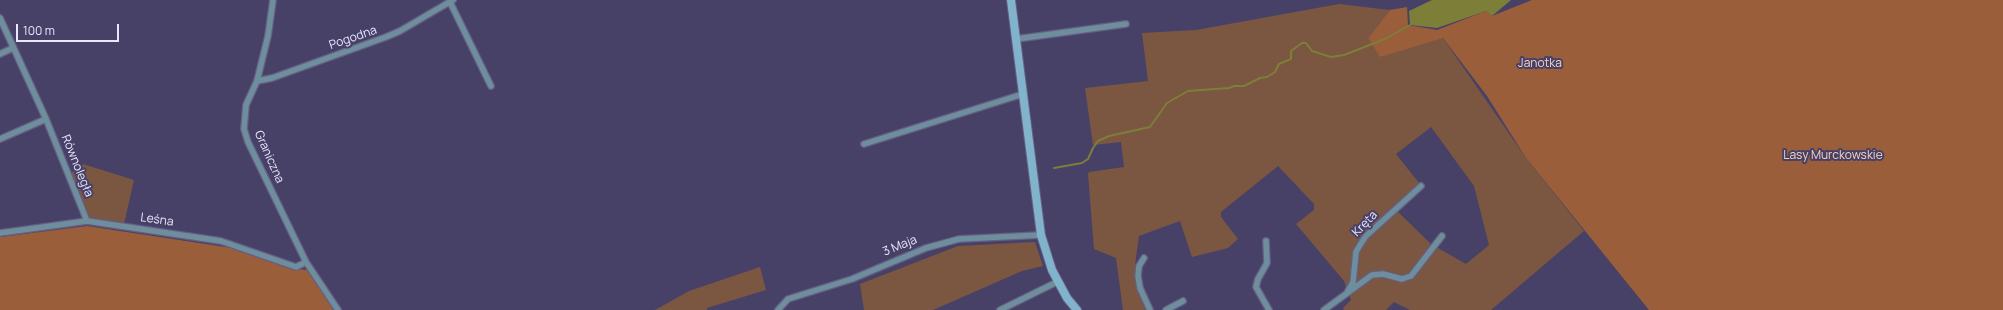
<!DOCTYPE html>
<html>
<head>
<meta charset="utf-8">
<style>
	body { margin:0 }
	#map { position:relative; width:2003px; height:310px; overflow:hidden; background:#474168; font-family:Manrope,sans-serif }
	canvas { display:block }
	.scale { position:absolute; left:16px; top:24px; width:103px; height:18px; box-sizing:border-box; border:2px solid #e9e7fe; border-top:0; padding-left:5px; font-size:12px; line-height:14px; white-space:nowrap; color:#e9e7fe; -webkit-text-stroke:3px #474168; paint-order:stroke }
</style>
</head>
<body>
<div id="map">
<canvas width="2003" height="310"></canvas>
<div class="scale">100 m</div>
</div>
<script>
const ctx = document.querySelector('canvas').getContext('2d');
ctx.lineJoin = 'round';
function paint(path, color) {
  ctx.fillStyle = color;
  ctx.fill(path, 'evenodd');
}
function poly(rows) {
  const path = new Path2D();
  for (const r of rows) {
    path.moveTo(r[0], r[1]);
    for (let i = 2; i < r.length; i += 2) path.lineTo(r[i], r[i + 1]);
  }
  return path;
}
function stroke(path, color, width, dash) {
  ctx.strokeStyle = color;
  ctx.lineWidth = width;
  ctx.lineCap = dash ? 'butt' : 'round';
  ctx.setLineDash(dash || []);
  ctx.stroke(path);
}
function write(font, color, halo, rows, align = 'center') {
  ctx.font = font + ' Manrope,sans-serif';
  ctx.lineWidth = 4;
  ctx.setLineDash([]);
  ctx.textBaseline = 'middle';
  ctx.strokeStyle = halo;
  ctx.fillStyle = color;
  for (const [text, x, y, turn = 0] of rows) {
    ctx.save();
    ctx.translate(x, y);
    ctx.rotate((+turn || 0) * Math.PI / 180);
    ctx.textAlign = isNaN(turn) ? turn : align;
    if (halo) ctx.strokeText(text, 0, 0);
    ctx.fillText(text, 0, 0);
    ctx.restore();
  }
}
paint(poly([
	[1339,4,1390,10,1368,38,1443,38,1526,158,1584,231,1491,310,1410,310,1394,302,1386,310,1344,310,1343,308,1351,300,1344,281,1296,224,1314,210,1314,204,1278,166,1221,212,1221,217,1238,239,1228,248,1192,257,1180,221,1139,236,1135,265,1146,310,1123,310,1116,258,1094,249,1088,174,1089,172,1124,167,1121,142,1093,145,1085,88,1148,81,1142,33,1196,30],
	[1431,127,1474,186,1489,245,1466,264,1431,244,1394,208,1419,183,1396,154],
	[83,164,134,180,124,224,88,218,71,173],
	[1035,242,1043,266,1022,271,933,310,864,310,860,284,958,246],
	[760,267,766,290,707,308,707,310,655,310,689,291]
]), '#7b5641');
paint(poly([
	[1532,0,2003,0,2003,310,1649,310,1526,158,1487,96,1443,38,1380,57,1368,38,1390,10,1407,7,1408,25,1437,30,1486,11,1492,16],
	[87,226,232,248,247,252,289,268,308,270,335,310,0,310,0,237]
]), '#9b5e3a');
paint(poly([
	[1432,0,1511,0,1492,16,1486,11,1437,28,1410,25,1409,11]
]), '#7d7f38');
stroke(poly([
	[1054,168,1082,163,1088,159,1093,148,1098,141,1109,136,1150,127,1167,103,1188,91,1229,88,1234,86,1244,86,1260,78,1267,77,1275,72,1279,64,1291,59,1291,51,1302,43,1306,43,1312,51,1331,57,1344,55,1385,39,1410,25]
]), '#7d7f38', 2);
const street = poly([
	[273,0,268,36,257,81,246,105,244,129,248,142,306,262,338,310],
	[450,2,491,86],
	[0,18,46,119,87,221],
	[1016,39,1126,24],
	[0,54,13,48],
	[257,81,272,78,386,37,400,31,453,0],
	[0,139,46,119],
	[864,144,1023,94],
	[0,233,87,221,221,241,296,267,306,262],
	[1266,241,1267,263,1258,279,1256,287,1269,310],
	[1144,258,1139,266,1138,276,1140,288,1150,310],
	[1348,291,1353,282,1356,252,1360,245,1366,236,1421,186],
	[778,310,788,299,852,279,926,248,959,239,1041,235],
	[1000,310,1057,282],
	[1166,310,1183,301],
	[1324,310,1372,275,1383,274,1402,279,1411,276,1442,236]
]);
const secondary = poly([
	[1011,0,1041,235,1052,270,1067,298,1077,310]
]);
stroke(street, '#645f83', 8);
stroke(secondary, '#645f83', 10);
stroke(street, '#6e8d9d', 5.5);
stroke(secondary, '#81b3cc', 8);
write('12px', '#e9e7fe', '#474168', [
	["Pogodna",353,38,-19],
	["Graniczna",269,157,66],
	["Równoległa",77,166,68],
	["Leśna",157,220,8],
	["Kręta",1365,224,-46],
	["3 Maja",900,246,-22]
]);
write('12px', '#f8d3bf', '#474168', [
	["Janotka",1540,64],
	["Lasy Murckowskie",1833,156]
]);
</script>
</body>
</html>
